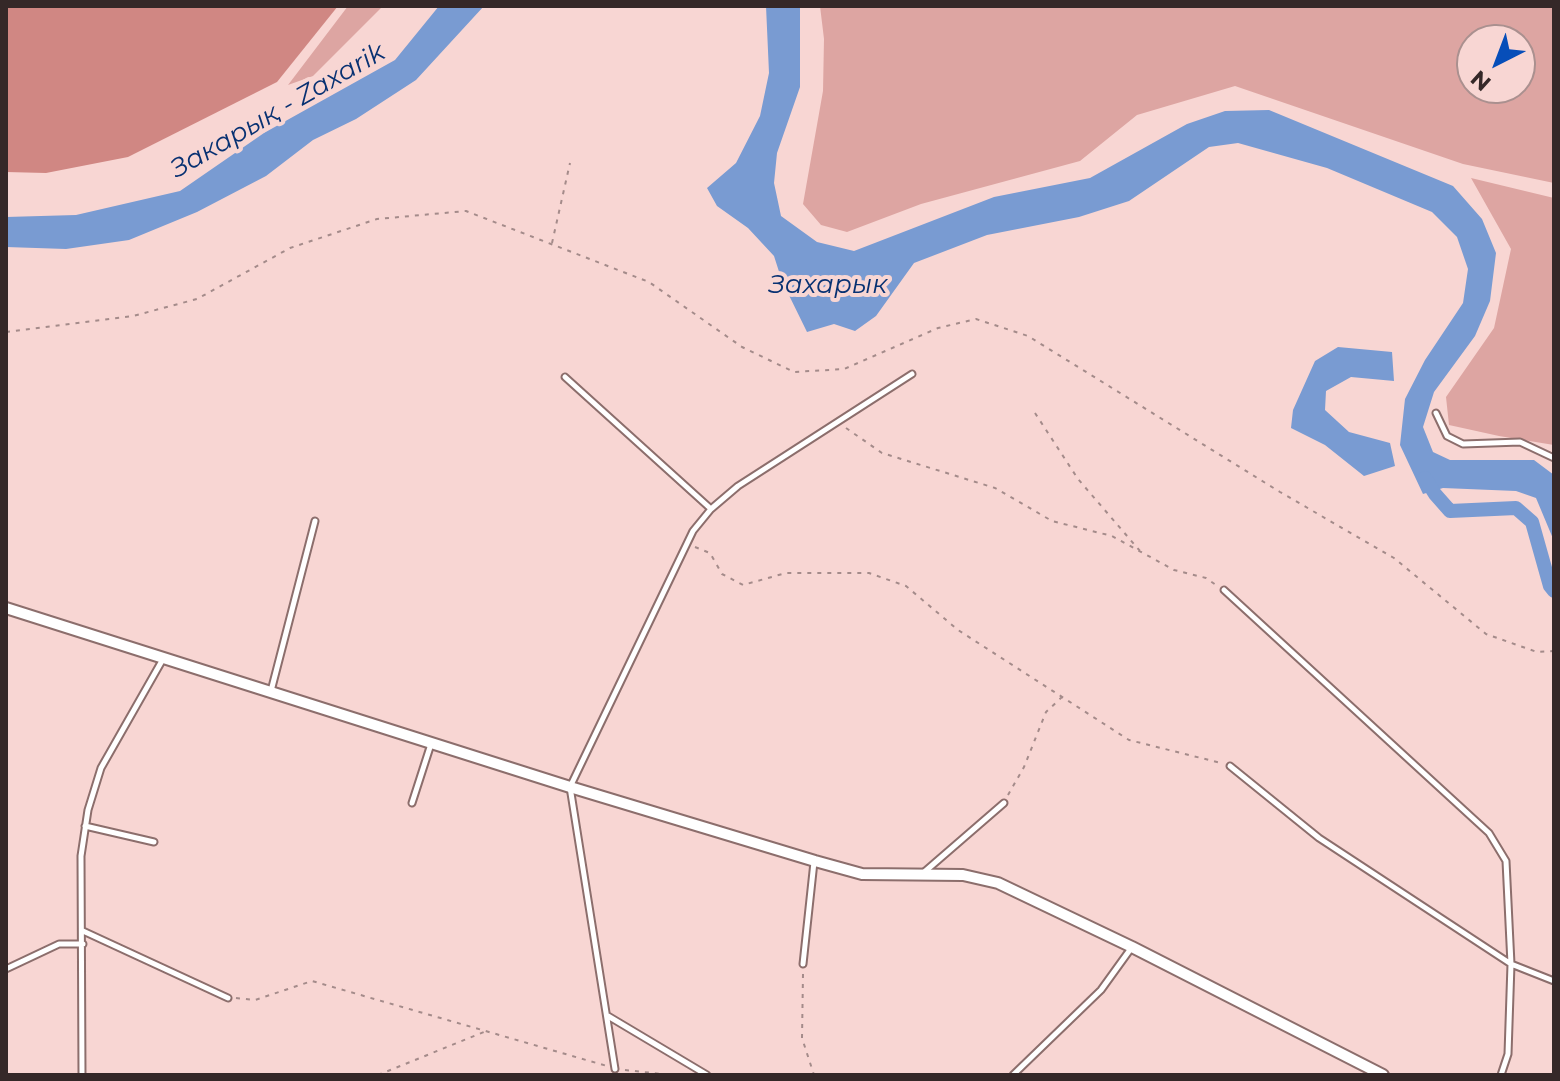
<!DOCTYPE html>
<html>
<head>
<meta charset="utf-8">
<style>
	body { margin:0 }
	#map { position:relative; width:1560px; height:1081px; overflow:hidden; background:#f8d6d3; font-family:Montserrat,sans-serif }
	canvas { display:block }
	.frame { position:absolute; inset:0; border:8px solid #352828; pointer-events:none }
	.north { position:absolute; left:1456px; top:24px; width:80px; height:80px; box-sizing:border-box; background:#f8d6d3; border:2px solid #aa908f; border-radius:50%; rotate:222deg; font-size:22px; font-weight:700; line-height:32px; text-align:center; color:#352828 }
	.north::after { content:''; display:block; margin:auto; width:28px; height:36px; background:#074eb9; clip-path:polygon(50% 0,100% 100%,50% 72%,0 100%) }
</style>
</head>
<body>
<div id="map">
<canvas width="1560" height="1081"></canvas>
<div class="frame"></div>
<div class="north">N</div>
</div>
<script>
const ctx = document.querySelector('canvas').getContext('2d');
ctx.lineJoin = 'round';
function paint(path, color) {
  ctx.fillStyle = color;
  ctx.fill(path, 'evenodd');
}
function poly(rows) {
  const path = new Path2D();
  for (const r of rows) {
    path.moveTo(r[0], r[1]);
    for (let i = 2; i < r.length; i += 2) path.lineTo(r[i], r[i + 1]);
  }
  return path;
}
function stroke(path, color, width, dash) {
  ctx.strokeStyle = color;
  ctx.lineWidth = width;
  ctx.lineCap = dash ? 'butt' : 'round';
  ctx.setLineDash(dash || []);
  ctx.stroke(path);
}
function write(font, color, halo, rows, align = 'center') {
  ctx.font = font + ' Montserrat,sans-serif';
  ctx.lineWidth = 8;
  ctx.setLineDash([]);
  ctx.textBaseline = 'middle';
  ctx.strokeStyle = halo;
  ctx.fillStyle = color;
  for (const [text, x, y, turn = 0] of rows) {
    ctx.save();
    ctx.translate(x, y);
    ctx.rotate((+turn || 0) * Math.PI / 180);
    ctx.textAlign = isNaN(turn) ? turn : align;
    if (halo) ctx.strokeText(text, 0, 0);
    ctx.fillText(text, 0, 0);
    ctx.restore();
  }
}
paint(poly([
	[348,6,383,6,313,76,288,85],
	[820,6,1554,6,1554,183,1463,164,1235,86,1137,115,1080,161,921,204,847,232,821,225,803,204,823,91,824,39],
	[1472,40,1520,40,1520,88,1472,88],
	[1471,178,1554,198,1554,445,1499,436,1449,425,1446,397,1494,328,1511,249]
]), '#dda5a2');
paint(poly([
	[6,6,338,6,277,82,128,157,46,173,6,172]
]), '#d08783');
paint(poly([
	[439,6,484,6,416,80,356,119,313,140,266,176,197,212,129,240,66,249,6,247,6,217,76,215,180,191,264,133,395,60],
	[766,6,800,6,800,87,777,153,774,183,781,216,817,242,854,251,994,197,1090,178,1187,124,1225,111,1269,110,1453,186,1482,219,1496,253,1490,301,1475,336,1434,392,1423,427,1433,452,1450,460,1534,460,1554,475,1554,541,1536,498,1516,491,1443,488,1423,494,1400,445,1405,399,1425,360,1463,303,1468,269,1457,237,1432,212,1327,168,1238,143,1209,147,1129,201,1079,217,987,235,914,263,876,316,855,331,834,324,807,332,782,281,774,256,748,228,717,206,707,188,736,163,760,116,769,73],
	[1338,347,1392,352,1394,381,1351,377,1326,391,1325,410,1349,432,1390,443,1395,466,1364,476,1325,445,1291,428,1293,410,1315,361]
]), '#799bd2');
stroke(poly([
	[1425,478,1435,494,1450,511,1516,508,1532,522,1550,586,1554,591]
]), '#799bd2', 14);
const service = poly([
	[565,377,711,509],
	[1436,413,1447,436,1463,444,1520,442,1554,458],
	[1224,590,1489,833,1506,861,1511,964,1508,1054,1501,1075],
	[271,691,315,521],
	[1230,766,1319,838,1511,964,1554,981],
	[412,803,431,744],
	[85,826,154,842],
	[922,874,1004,803],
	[83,931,228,998],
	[803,964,814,862],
	[6,969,59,944,83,944],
	[608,1016,707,1075],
	[615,1069,570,787,693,531,711,509,738,486,912,374],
	[82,1075,81,856,88,810,101,768,163,659],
	[1013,1075,1101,990,1132,947]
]);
const minor = poly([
	[6,608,570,787,815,861,862,874,963,875,998,883,1132,947,1383,1075]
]);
stroke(service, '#8c6e6c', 9);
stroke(minor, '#8c6e6c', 14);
stroke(poly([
	[552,243,570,163],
	[6,332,133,316,197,299,290,248,377,219,466,211,649,282,742,347,794,372,844,369,938,328,976,319,1028,336,1280,492,1394,558,1486,634,1537,652,1554,651],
	[1035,413,1078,479,1140,551],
	[846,428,882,453,995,488,1052,521,1112,536,1174,570,1206,578,1216,585],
	[695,547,710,553,722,574,743,585,786,573,869,573,906,586,958,630,1129,740,1221,763],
	[1008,795,1024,767,1046,712,1062,697],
	[803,974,802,1038,814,1075],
	[236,998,255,1000,312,981,607,1066],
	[625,1070,671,1075],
	[378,1075,484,1032]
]), '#a48b8a', 2, [4, 6]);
stroke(service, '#fff', 5);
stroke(minor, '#fff', 10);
write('italic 26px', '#083172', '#f8d6d3', [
	["Закарық - Zaxarik",278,111,-30],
	["Захарык",828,285]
]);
</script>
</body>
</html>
